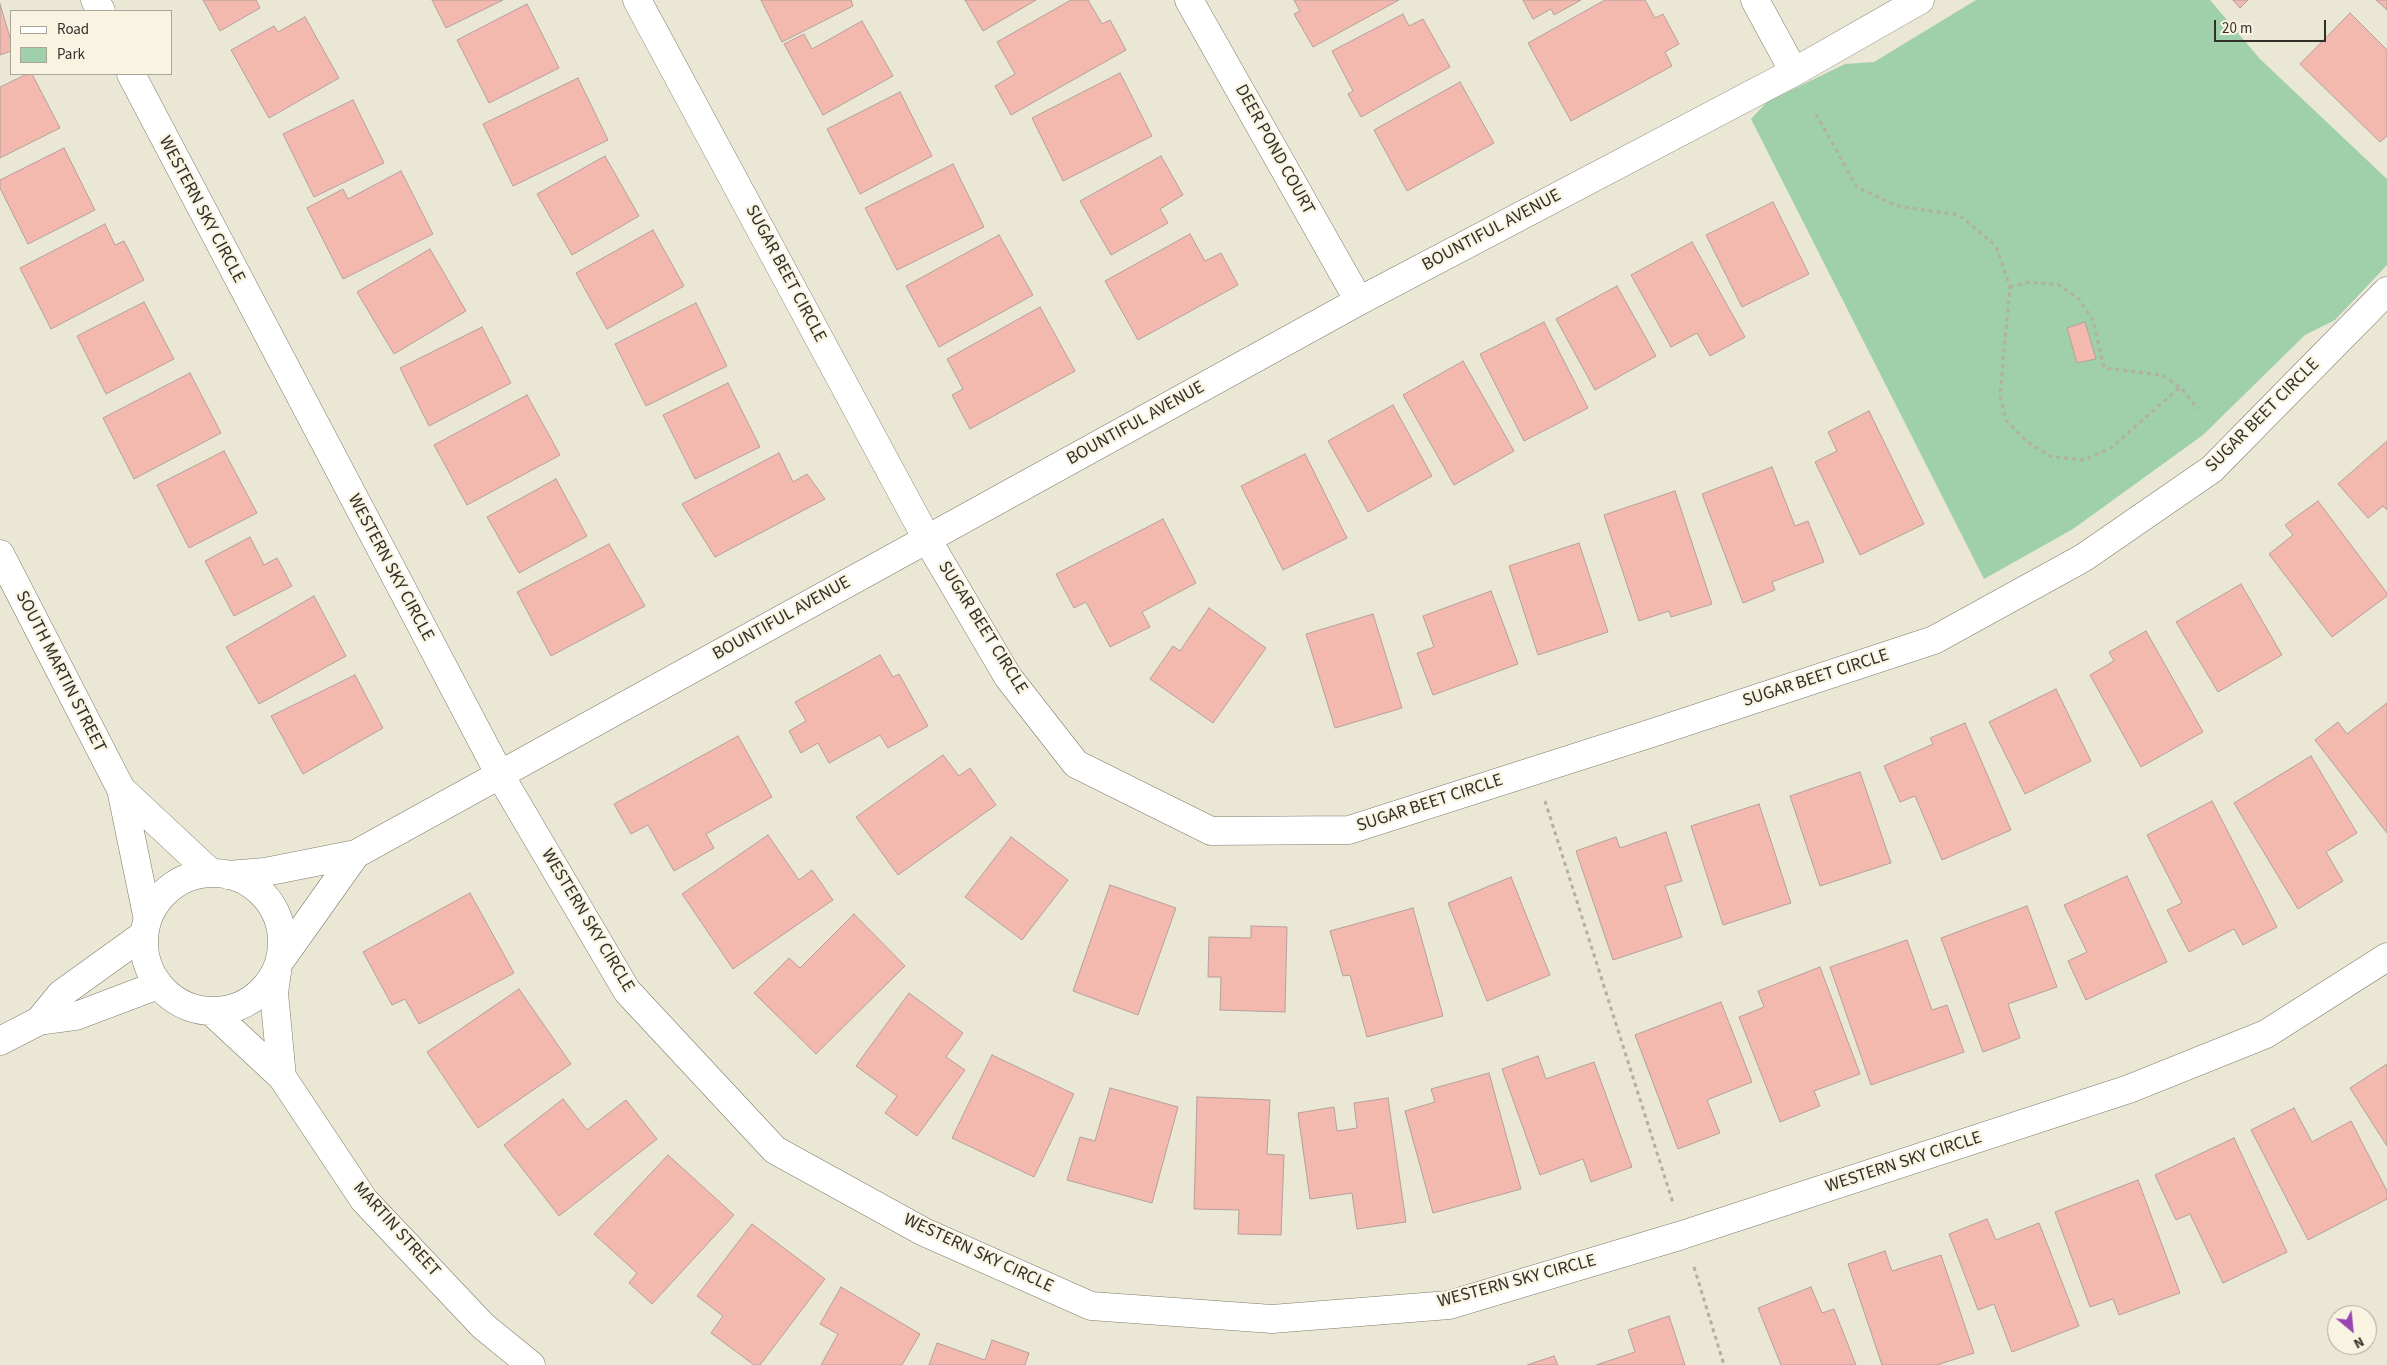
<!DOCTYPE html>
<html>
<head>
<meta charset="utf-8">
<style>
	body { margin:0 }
	#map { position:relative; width:2387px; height:1365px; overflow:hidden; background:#ebe7d5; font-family:"Source Sans 3",sans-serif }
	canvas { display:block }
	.legend { position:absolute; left:10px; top:10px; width:162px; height:65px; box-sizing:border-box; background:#f9f4e2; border:1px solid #a9a598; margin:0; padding:6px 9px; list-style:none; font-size:15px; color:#312f28 }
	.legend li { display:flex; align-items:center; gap:10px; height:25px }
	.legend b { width:25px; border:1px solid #a9a598 }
	.north { position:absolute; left:2327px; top:1305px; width:50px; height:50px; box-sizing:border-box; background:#f9f4e2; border:1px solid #a9a598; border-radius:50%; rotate:152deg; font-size:14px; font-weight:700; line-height:20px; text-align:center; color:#312f28 }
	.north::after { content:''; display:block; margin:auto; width:18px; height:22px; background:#9745b3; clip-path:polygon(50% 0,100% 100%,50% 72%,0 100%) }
	.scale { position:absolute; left:2214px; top:20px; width:112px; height:22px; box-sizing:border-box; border:2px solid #312f28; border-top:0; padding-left:6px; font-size:15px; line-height:18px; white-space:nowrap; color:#312f28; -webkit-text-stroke:4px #f9f4e2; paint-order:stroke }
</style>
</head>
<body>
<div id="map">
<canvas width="2387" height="1365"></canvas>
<ul class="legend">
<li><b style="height:6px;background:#fff"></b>Road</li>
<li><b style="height:14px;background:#9fd0aa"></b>Park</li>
</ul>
<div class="north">N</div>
<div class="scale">20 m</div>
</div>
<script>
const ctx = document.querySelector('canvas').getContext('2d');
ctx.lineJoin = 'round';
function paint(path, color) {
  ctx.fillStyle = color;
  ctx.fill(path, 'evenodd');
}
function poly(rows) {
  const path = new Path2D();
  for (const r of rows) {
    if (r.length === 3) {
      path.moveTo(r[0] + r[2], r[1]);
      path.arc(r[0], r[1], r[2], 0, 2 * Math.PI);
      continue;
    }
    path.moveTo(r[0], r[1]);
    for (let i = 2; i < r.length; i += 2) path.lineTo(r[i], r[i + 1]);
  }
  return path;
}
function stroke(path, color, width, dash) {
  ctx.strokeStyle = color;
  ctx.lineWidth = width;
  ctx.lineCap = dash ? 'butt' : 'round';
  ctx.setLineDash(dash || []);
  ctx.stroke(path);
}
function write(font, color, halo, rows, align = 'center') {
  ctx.font = font + ' "Source Sans 3",sans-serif';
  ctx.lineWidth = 4.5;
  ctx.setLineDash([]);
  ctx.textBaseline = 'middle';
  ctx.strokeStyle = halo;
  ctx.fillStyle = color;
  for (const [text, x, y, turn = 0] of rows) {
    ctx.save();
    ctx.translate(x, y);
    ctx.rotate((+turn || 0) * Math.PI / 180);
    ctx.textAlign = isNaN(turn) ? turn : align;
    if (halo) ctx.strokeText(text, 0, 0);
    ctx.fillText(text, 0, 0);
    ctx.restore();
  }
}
paint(poly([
	[1976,0,2210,0,2260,59,2387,179,2387,265,2335,320,2305,335,2203,435,2073,529,1984,579,1751,119,1767,102,1845,64,1874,62]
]), '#9fd0aa');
const building = poly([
	[203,0,256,0,260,8,220,31,203,0],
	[432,0,503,0,446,28,432,0],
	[761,0,851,0,853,6,782,42,761,0],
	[965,0,1036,0,983,31,965,0],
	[1071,0,1088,0,1102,24,1110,20,1126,50,1011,115,995,86,1015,74,997,42,1071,0],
	[1294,0,1399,0,1313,47,1294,14,1300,11,1294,0],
	[1523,0,1581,0,1554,15,1551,9,1533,19,1523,0],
	[1605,0,1645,0,1655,18,1663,14,1679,44,1665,52,1672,66,1571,121,1528,43,1605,0],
	[2233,0,2248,0,2240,8,2233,0],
	[2376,0,2387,0,2387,10,2376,0],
	[0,4,11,41,11,51,0,55,0,4],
	[527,4,559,68,489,103,457,40,527,4],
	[2350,13,2387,50,2387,136,2380,142,2300,64,2350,13],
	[1403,14,1409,26,1423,19,1450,67,1361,117,1348,94,1353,91,1332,51,1403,14],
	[305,17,339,78,269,118,231,50,274,26,278,32,305,17],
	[862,21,893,76,823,115,784,44,804,34,812,49,862,21],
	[1120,73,1152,136,1063,181,1032,118,1120,73],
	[27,74,32,74,60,128,0,158,0,87,27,74],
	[578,78,608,140,513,186,483,124,578,78],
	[1460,82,1494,143,1407,191,1374,130,1460,82],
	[900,92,932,156,860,194,827,129,900,92],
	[353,100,384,163,314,197,283,134,353,100],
	[64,148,95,210,28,244,0,188,0,180,64,148],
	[605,156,639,216,572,255,537,194,605,156],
	[1161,156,1183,195,1160,209,1168,223,1111,255,1080,201,1161,156],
	[953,164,984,227,897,270,865,208,953,164],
	[401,171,433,234,343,279,307,208,343,189,348,199,401,171],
	[1773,202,1809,274,1742,307,1706,235,1773,202],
	[105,224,115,245,124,241,144,280,51,329,20,268,105,224],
	[653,230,684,286,607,329,576,273,653,230],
	[1190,234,1205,261,1221,253,1238,285,1138,340,1105,281,1190,234],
	[999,235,1033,295,939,347,906,286,999,235],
	[1692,242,1745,337,1710,356,1697,333,1671,347,1631,275,1692,242],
	[430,249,466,311,394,354,357,292,430,249],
	[1617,286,1656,356,1595,390,1556,319,1617,286],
	[144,302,174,359,106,394,77,336,144,302],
	[696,303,727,366,646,406,615,344,696,303],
	[1040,307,1075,371,970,429,952,395,963,389,947,359,1040,307],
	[1544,322,1588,408,1524,441,1480,354,1544,322],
	[2085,322,2096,359,2077,363,2067,328,2085,322],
	[482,327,511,383,429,426,400,368,482,327],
	[1463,361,1514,451,1454,485,1403,395,1463,361],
	[190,373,221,433,134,479,103,418,190,373],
	[728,383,760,447,695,479,663,415,728,383],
	[527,395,560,455,467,505,434,445,527,395],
	[1393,405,1432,476,1368,512,1328,441,1393,405],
	[1869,411,1924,524,1860,555,1815,462,1837,451,1828,432,1869,411],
	[2387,441,2387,510,2383,506,2368,518,2338,484,2387,441],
	[224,451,257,513,189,548,157,485,224,451],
	[779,453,793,482,807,474,825,499,715,557,682,504,779,453],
	[1305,454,1347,538,1283,570,1241,486,1305,454],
	[1772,467,1795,526,1808,521,1824,562,1772,582,1775,590,1743,603,1702,494,1772,467],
	[556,479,587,536,519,573,487,517,556,479],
	[1675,491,1712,604,1671,617,1669,611,1639,621,1604,515,1675,491],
	[2318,501,2387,593,2387,596,2332,637,2269,554,2293,535,2285,525,2318,501],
	[1163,519,1196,583,1142,612,1150,627,1110,647,1086,602,1074,608,1056,574,1163,519],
	[250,537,264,565,277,558,292,586,234,616,205,561,250,537],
	[1579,543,1608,632,1538,655,1509,566,1579,543],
	[609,544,645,606,551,656,517,592,609,544],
	[2241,584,2282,655,2218,692,2176,622,2241,584],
	[1491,591,1518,664,1433,695,1417,653,1434,647,1423,616,1491,591],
	[314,596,346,656,259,704,226,647,314,596],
	[1209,608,1266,648,1213,723,1150,679,1173,646,1180,651,1209,608],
	[1373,614,1402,708,1335,728,1306,634,1373,614],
	[2146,631,2203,732,2141,767,2090,675,2114,661,2109,652,2146,631],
	[880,655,893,677,899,674,928,726,888,748,880,735,829,763,818,743,801,753,789,731,806,721,795,702,880,655],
	[355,675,383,728,303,774,271,716,355,675],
	[2056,689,2091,761,2025,794,1989,722,2056,689],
	[2387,703,2387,833,2315,740,2338,722,2347,734,2387,703],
	[1965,723,2011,830,1942,860,1915,796,1900,802,1884,766,1933,744,1930,738,1965,723],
	[738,736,772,797,706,834,714,848,674,871,648,825,631,834,614,804,738,736],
	[943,755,959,776,970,768,996,805,898,875,856,817,943,755],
	[2311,756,2357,833,2326,852,2343,881,2298,909,2234,803,2311,756],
	[1860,772,1891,863,1820,886,1790,796,1860,772],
	[2212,801,2277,927,2243,945,2234,929,2189,952,2167,910,2182,903,2147,835,2212,801],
	[1759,804,1791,903,1723,925,1691,826,1759,804],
	[1666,832,1682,881,1665,886,1682,937,1613,960,1576,851,1616,837,1620,848,1666,832],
	[768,835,799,880,812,870,833,900,733,969,682,894,768,835],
	[1011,837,1068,880,1022,940,965,897,1011,837],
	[2127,876,2167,962,2086,1000,2068,961,2087,952,2064,905,2127,876],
	[1511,877,1550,975,1487,1001,1448,903,1511,877],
	[1110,885,1176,908,1138,1015,1073,991,1110,885],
	[470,893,514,973,419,1024,405,999,392,1005,363,952,470,893],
	[2027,906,2057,987,2008,1004,2020,1038,1983,1052,1941,938,2027,906],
	[1413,908,1443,1016,1367,1037,1350,975,1343,976,1330,931,1413,908],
	[854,914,905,966,816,1054,754,993,789,958,800,968,854,914],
	[1251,926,1287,927,1285,1012,1220,1010,1221,977,1208,977,1209,937,1251,938,1251,926],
	[1907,940,1932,1010,1947,1005,1964,1052,1871,1085,1830,967,1907,940],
	[1820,967,1860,1074,1814,1091,1820,1106,1780,1122,1739,1017,1764,1007,1758,991,1820,967],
	[519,989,571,1064,478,1128,427,1052,519,989],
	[909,993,963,1033,946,1057,965,1070,917,1136,885,1113,897,1096,856,1066,909,993],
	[1721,1002,1752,1082,1707,1100,1720,1133,1678,1149,1635,1035,1721,1002],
	[992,1055,1074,1094,1034,1177,952,1138,992,1055],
	[1538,1056,1546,1079,1594,1062,1632,1167,1591,1182,1583,1159,1540,1175,1502,1069,1538,1056],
	[2387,1064,2387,1146,2350,1088,2387,1064],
	[1489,1073,1521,1189,1433,1213,1405,1111,1435,1102,1431,1089,1489,1073],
	[1110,1088,1178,1107,1152,1203,1067,1180,1080,1137,1095,1141,1110,1088],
	[1197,1097,1270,1100,1267,1154,1284,1155,1281,1235,1238,1234,1239,1210,1194,1209,1197,1097],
	[1388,1098,1406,1222,1357,1229,1352,1193,1310,1199,1298,1113,1334,1107,1337,1131,1357,1128,1354,1103,1388,1098],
	[563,1099,587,1130,626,1100,657,1139,559,1216,504,1145,563,1099],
	[2294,1108,2312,1142,2351,1121,2387,1191,2387,1199,2308,1240,2251,1130,2294,1108],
	[2234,1138,2287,1252,2223,1283,2190,1214,2176,1220,2155,1175,2234,1138],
	[668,1155,734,1215,652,1304,629,1283,637,1273,594,1234,668,1155],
	[2138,1180,2180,1293,2119,1315,2113,1299,2090,1307,2055,1212,2138,1180],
	[1987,1219,1996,1240,2039,1223,2079,1326,2012,1352,1994,1304,1978,1310,1949,1234,1987,1219],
	[752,1224,825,1279,760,1365,754,1365,711,1333,723,1316,697,1296,752,1224],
	[1885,1251,1892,1271,1941,1255,1974,1353,1937,1365,1882,1365,1848,1264,1885,1251],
	[841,1287,920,1334,902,1365,821,1365,838,1334,820,1324,841,1287],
	[1811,1287,1822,1313,1834,1309,1856,1365,1781,1365,1758,1308,1811,1287],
	[1669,1316,1685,1365,1596,1365,1635,1352,1628,1330,1669,1316],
	[992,1340,1029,1353,1025,1365,929,1365,937,1343,985,1360,992,1340],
	[1554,1356,1558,1365,1527,1365,1554,1356]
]);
paint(building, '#f3b8ae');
stroke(building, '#b4a09c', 1);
const minor = poly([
	[95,0,101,11],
	[637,0,927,539,1008,677,1076,764,1211,831,1349,830,1652,733,1934,640,2083,558,2212,469,2387,291],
	[1189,0,1359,301],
	[1755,0,1794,72],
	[131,74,500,775,627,991,775,1150,924,1232,1091,1306,1272,1319,1449,1305,1679,1236,2129,1089,2266,1034,2387,957],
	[0,554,121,789,147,915],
	[121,789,211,873],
	[213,942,69],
	[228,875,265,872,356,854,1359,301,1794,72,1920,0],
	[280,961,356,854],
	[277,972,274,993,282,1077],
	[212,1012,282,1077,364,1200,483,1326,531,1365],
	[39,1021,61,994,143,935],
	[0,1041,39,1021,76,1016,158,985]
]);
stroke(minor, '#7f7b6b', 29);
stroke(poly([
	[1816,114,1857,187,1897,206,1959,215,1996,246,2010,287,2000,396,2006,420,2026,441,2052,457,2084,460,2111,448,2180,387],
	[2010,287,2029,282,2059,285,2079,299,2093,320,2104,368,2162,375,2180,387,2198,409],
	[1545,801,1673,1203],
	[1694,1267,1724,1365]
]), '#b3b0a1', 3, [4, 4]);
stroke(minor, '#fff', 28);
write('18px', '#312f28', '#f9f4e2', [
	["DEER POND COURT",1274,150,61],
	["WESTERN SKY CIRCLE",201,210,62],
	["BOUNTIFUL AVENUE",1492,231,-28],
	["SUGAR BEET CIRCLE",785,274,62],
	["SUGAR BEET CIRCLE",2263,416,-45],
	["BOUNTIFUL AVENUE",1136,424,-29],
	["WESTERN SKY CIRCLE",390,568,62],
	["BOUNTIFUL AVENUE",782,619,-29],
	["SUGAR BEET CIRCLE",982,628,58],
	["SOUTH MARTIN STREET",60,672,63],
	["SUGAR BEET CIRCLE",1816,679,-18],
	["SUGAR BEET CIRCLE",1430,804,-18],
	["WESTERN SKY CIRCLE",587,921,59],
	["WESTERN SKY CIRCLE",1904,1163,-18],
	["MARTIN STREET",396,1230,48],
	["WESTERN SKY CIRCLE",978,1254,25],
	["WESTERN SKY CIRCLE",1517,1282,-15]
]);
</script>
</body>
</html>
